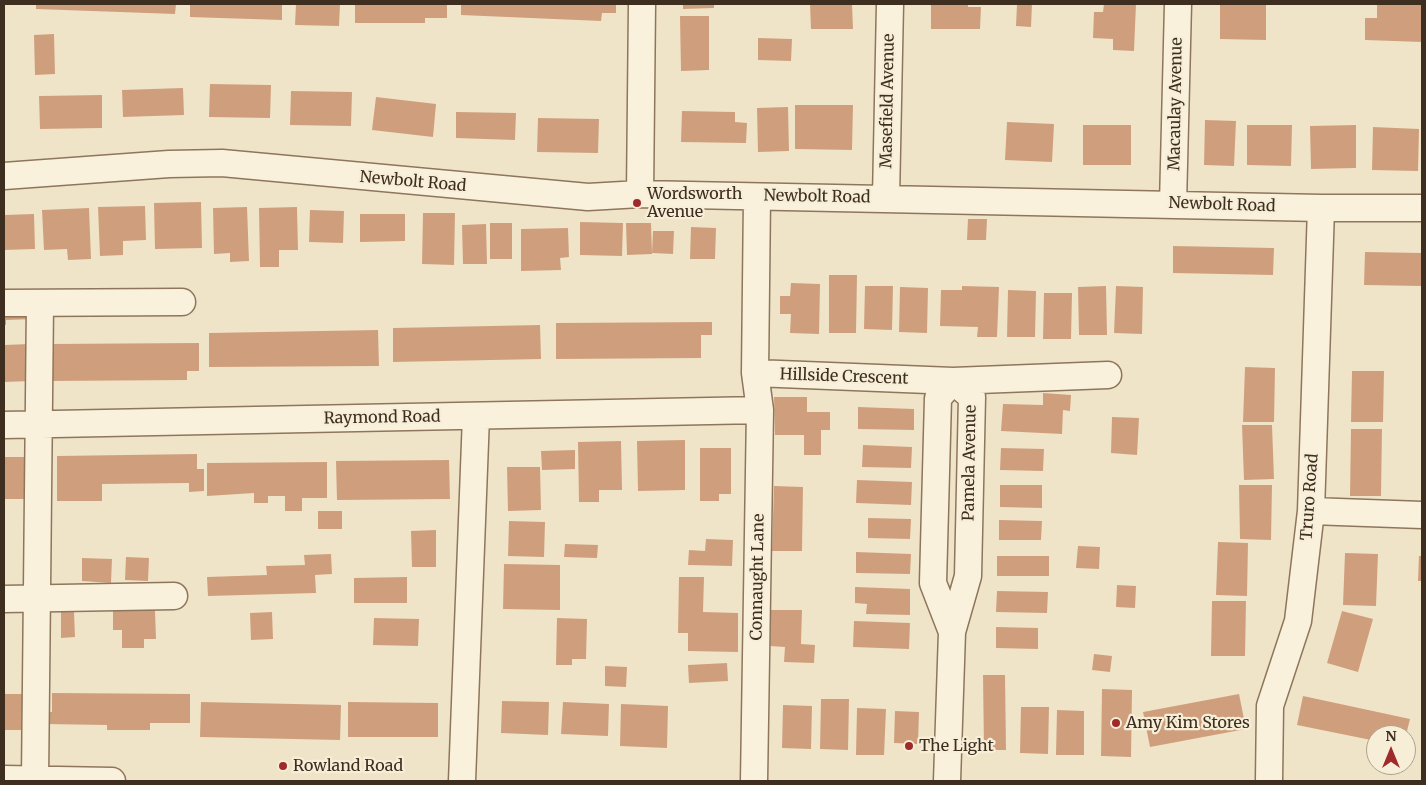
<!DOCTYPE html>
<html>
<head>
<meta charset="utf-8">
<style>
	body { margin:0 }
	#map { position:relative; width:1426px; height:785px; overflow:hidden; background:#f0e4c8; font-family:Merriweather,serif }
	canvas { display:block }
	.frame { position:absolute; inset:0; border:5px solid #3d2e20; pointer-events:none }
	.north { position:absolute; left:1366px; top:725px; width:50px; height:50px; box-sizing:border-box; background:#f7eed8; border:1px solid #ada18e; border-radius:50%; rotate:0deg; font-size:14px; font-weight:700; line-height:20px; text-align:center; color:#3d2e20 }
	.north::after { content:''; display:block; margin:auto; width:18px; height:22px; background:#9e2a2b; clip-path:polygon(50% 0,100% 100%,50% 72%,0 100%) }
</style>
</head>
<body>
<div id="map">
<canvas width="1426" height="785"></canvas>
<div class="frame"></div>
<div class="north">N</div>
</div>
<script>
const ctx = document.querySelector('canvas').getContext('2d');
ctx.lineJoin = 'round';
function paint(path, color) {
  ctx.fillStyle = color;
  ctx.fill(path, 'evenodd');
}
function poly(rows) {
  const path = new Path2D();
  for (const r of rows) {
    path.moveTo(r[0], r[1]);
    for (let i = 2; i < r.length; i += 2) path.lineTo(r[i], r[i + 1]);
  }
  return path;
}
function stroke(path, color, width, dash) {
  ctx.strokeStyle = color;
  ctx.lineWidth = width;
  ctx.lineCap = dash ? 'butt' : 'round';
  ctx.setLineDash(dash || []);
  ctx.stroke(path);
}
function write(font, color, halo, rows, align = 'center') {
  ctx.font = font + ' Merriweather,serif';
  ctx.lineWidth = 4.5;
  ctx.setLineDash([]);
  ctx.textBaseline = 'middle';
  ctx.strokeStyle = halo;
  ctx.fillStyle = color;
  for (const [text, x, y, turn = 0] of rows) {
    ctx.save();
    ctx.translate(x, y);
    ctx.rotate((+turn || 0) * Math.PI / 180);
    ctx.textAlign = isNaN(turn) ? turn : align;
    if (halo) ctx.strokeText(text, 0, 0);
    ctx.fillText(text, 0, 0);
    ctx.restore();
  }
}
paint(poly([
	[36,4,176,4,175,14,36,9],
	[190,4,282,4,282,20,190,17],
	[296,4,340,4,339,26,295,25],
	[355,4,447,4,447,18,425,18,425,23,355,23],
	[461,4,616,4,616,13,602,13,601,21,461,15],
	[683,4,714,4,714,8,683,9],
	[810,4,852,4,853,29,811,29],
	[931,4,968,4,968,7,981,7,980,29,931,29],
	[1017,4,1032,4,1031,27,1016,26],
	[1104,4,1136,4,1134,51,1113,50,1113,39,1093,38,1094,12,1103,12],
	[1220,4,1266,4,1266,40,1220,39],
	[1377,4,1422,4,1422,42,1365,40,1365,18,1377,18],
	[680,16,709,16,709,70,681,71],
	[54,34,55,74,35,75,34,35],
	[758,38,792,39,791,61,758,60],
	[210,84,271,85,270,118,209,117],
	[183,88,184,115,123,117,122,90],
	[291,91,352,92,351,126,290,125],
	[102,95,102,128,40,129,39,96],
	[376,97,436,104,433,137,372,130],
	[795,105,853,105,852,150,795,149],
	[788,107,789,151,758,152,757,108],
	[682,111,735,112,735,122,747,123,746,143,681,142],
	[456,112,516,113,515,140,456,138],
	[538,118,599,119,598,153,537,152],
	[1205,120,1236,121,1234,166,1204,165],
	[1007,122,1054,124,1052,162,1005,160],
	[1083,125,1131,125,1131,165,1083,165],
	[1247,125,1292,125,1291,166,1247,165],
	[1356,125,1356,168,1311,169,1310,126],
	[1373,127,1419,129,1418,171,1372,170],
	[201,202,202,248,155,249,154,203],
	[145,206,146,240,123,241,123,255,100,256,98,207],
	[247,207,249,261,230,262,230,253,214,254,213,208],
	[297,207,298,250,279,250,279,267,260,267,259,208],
	[89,208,91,259,68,260,67,249,44,250,42,210],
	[310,210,344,211,343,243,309,242],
	[423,213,455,213,454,265,422,264],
	[34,214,35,249,4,250,4,215],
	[360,214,405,214,405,241,360,242],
	[968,219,987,219,986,240,967,240],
	[580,222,623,223,622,256,580,255],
	[490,223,512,223,512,259,490,259],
	[626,223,651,223,652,254,627,255],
	[486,224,487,264,463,264,462,225],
	[691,227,716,228,715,259,690,259],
	[568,228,569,257,560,258,561,270,521,271,521,229],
	[653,231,674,231,673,254,652,253],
	[1173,246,1274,248,1273,275,1173,273],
	[1365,252,1422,253,1422,286,1364,285],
	[829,275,857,275,856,333,829,333],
	[791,283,820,284,819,334,790,333,791,314,780,314,780,296,790,296],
	[865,286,893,286,892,330,864,329],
	[962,286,999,287,997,337,977,337,978,327,940,326,941,290,962,290],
	[1106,286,1107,335,1079,335,1078,287],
	[1116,286,1143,287,1142,334,1114,333],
	[900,287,928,288,927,333,899,332],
	[1008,290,1036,291,1035,337,1007,337],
	[1044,293,1072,293,1071,339,1043,339],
	[4,305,35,310,36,319,6,320,6,325,4,325],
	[712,322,712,335,701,335,701,358,556,359,556,323],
	[540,325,541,359,393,362,393,328],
	[378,330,379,366,209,367,209,333],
	[199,343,199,371,187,371,187,380,50,381,49,344],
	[30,344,31,381,4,382,4,345],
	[1245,367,1275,368,1274,422,1243,422],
	[1352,371,1384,371,1383,422,1351,422],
	[1043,393,1071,395,1070,411,1063,410,1062,434,1001,431,1003,404,1043,405],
	[774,397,807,397,807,412,830,412,830,430,821,430,821,455,804,455,804,435,775,435],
	[858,407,914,409,914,430,858,429],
	[1112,417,1139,418,1137,455,1111,453],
	[1242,425,1272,425,1274,479,1244,480],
	[1351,429,1382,429,1381,496,1350,496],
	[685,440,685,490,638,491,637,441],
	[621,441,622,490,599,490,599,502,579,502,578,442],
	[863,445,912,447,911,468,862,467],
	[700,448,731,448,731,494,719,494,719,501,700,501],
	[1001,448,1044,449,1043,471,1000,470],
	[575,450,575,469,542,470,541,451],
	[197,454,197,469,204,469,204,491,189,492,189,483,102,484,102,501,57,501,57,456],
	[4,457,30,457,31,499,4,499],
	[449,460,450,499,337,500,336,461],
	[327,462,327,498,302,498,302,511,285,511,285,496,268,496,268,503,254,503,254,493,207,496,207,463],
	[507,467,540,467,541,510,508,511],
	[857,480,912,482,911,505,856,503],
	[1000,485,1042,485,1042,508,1000,507],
	[1239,485,1272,485,1271,540,1240,539],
	[774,486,803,487,802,551,772,551],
	[318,511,342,511,342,529,318,529],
	[868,518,911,519,910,539,868,538],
	[999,520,1042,521,1041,540,999,540],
	[509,521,545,522,544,557,508,556],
	[436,530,436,567,412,567,411,531],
	[706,539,733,540,732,566,688,565,689,550,705,551],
	[1218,542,1248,543,1247,596,1216,595],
	[565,544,598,545,597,558,564,557],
	[1078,546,1100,547,1099,569,1076,568],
	[856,552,911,554,910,574,856,573],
	[1345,553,1378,554,1376,606,1343,605],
	[331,554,332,574,315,575,316,593,208,596,207,577,267,575,266,566,305,565,304,555],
	[997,556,1049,556,1049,576,997,576],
	[1419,556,1422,556,1422,581,1418,581],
	[126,557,149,558,148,581,125,580],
	[82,558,112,559,111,583,82,581],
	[504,564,560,565,560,610,503,609],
	[407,577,407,603,354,603,354,578],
	[679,577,704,577,703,612,738,613,738,652,688,651,688,633,678,633],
	[1117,585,1136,586,1135,608,1116,607],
	[855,587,910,589,910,615,866,614,867,604,855,603],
	[997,591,1048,592,1047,613,996,612],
	[1212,601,1246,601,1245,656,1211,656],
	[113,609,155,610,156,639,144,639,144,648,122,648,122,630,113,630],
	[771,610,802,610,801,644,815,645,814,663,784,662,785,647,770,646],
	[1342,611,1373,619,1358,672,1327,663],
	[61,612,74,612,75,637,61,638],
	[272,612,273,639,251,640,250,613],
	[374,618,419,619,418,646,373,645],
	[557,618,587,619,586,659,572,659,572,665,556,665],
	[854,621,910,623,909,649,853,647],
	[996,627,1038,628,1038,649,996,648],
	[1094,654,1112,656,1110,672,1092,670],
	[727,663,728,681,689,683,688,665],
	[605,666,627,667,626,687,605,686],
	[983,675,1005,675,1006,750,984,750],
	[1102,689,1132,690,1131,757,1101,756],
	[52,693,190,694,190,723,150,723,150,730,107,730,107,725,44,724,44,712,52,712],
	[4,694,28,694,26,730,4,730],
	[1239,694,1246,729,1150,747,1143,712],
	[1303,696,1410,719,1406,735,1376,735,1376,741,1297,725],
	[821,699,849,699,848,750,820,749],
	[502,701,549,702,548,735,501,733],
	[201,702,341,705,340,740,200,737],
	[348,702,438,703,438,737,348,737],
	[563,702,609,704,608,736,561,734],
	[621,704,668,706,667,748,620,746],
	[783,705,812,706,811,749,782,748],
	[1021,707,1049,707,1048,754,1020,753],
	[857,708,886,709,884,755,856,755],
	[1057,710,1084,711,1084,755,1056,755],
	[895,711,919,712,918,744,894,743]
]), '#cf9f7d');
const minor = poly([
	[4,176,169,164,222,163,588,197,640,194,1321,208,1422,208],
	[640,194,642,4],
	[886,198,890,4],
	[1173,204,1178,4],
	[4,303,182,302],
	[755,373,953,381,1108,375],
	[4,425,760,410],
	[1311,511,1422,515],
	[4,599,174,596],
	[4,779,112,781],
	[35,779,40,303],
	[462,781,476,416],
	[754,781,760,410,755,373,757,197],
	[947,781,952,632,968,576,972,397,953,381,938,398,933,583,952,632],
	[1269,781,1270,706,1298,621,1311,511,1321,208]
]);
stroke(minor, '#8d765c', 29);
stroke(minor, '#faf1dc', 26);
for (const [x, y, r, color] of [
	[637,203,5,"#9e2a2b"],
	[1116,723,5,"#9e2a2b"],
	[909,746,5,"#9e2a2b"],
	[283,766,5,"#9e2a2b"]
]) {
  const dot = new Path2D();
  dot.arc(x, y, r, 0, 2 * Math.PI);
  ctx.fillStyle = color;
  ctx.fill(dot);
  stroke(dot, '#f7eed8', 2);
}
write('16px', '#3d2e20', '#f7eed8', [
	["Masefield Avenue",888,101,-89],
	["Macaulay Avenue",1176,104,-89],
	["Newbolt Road",413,182,5],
	["Newbolt Road",817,197,1],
	["Newbolt Road",1222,205,2],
	["Hillside Crescent",844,377,2],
	["Raymond Road",382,418,-1],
	["Pamela Avenue",970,463,-89],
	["Truro Road",1310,497,-86],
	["Connaught Lane",758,577,-89]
]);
write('16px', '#3d2e20', '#f7eed8', [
	["Wordsworth",647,194],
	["Avenue",647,212],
	["Amy Kim Stores",1126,723],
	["The Light",919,746],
	["Rowland Road",293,766]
], 'left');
</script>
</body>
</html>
